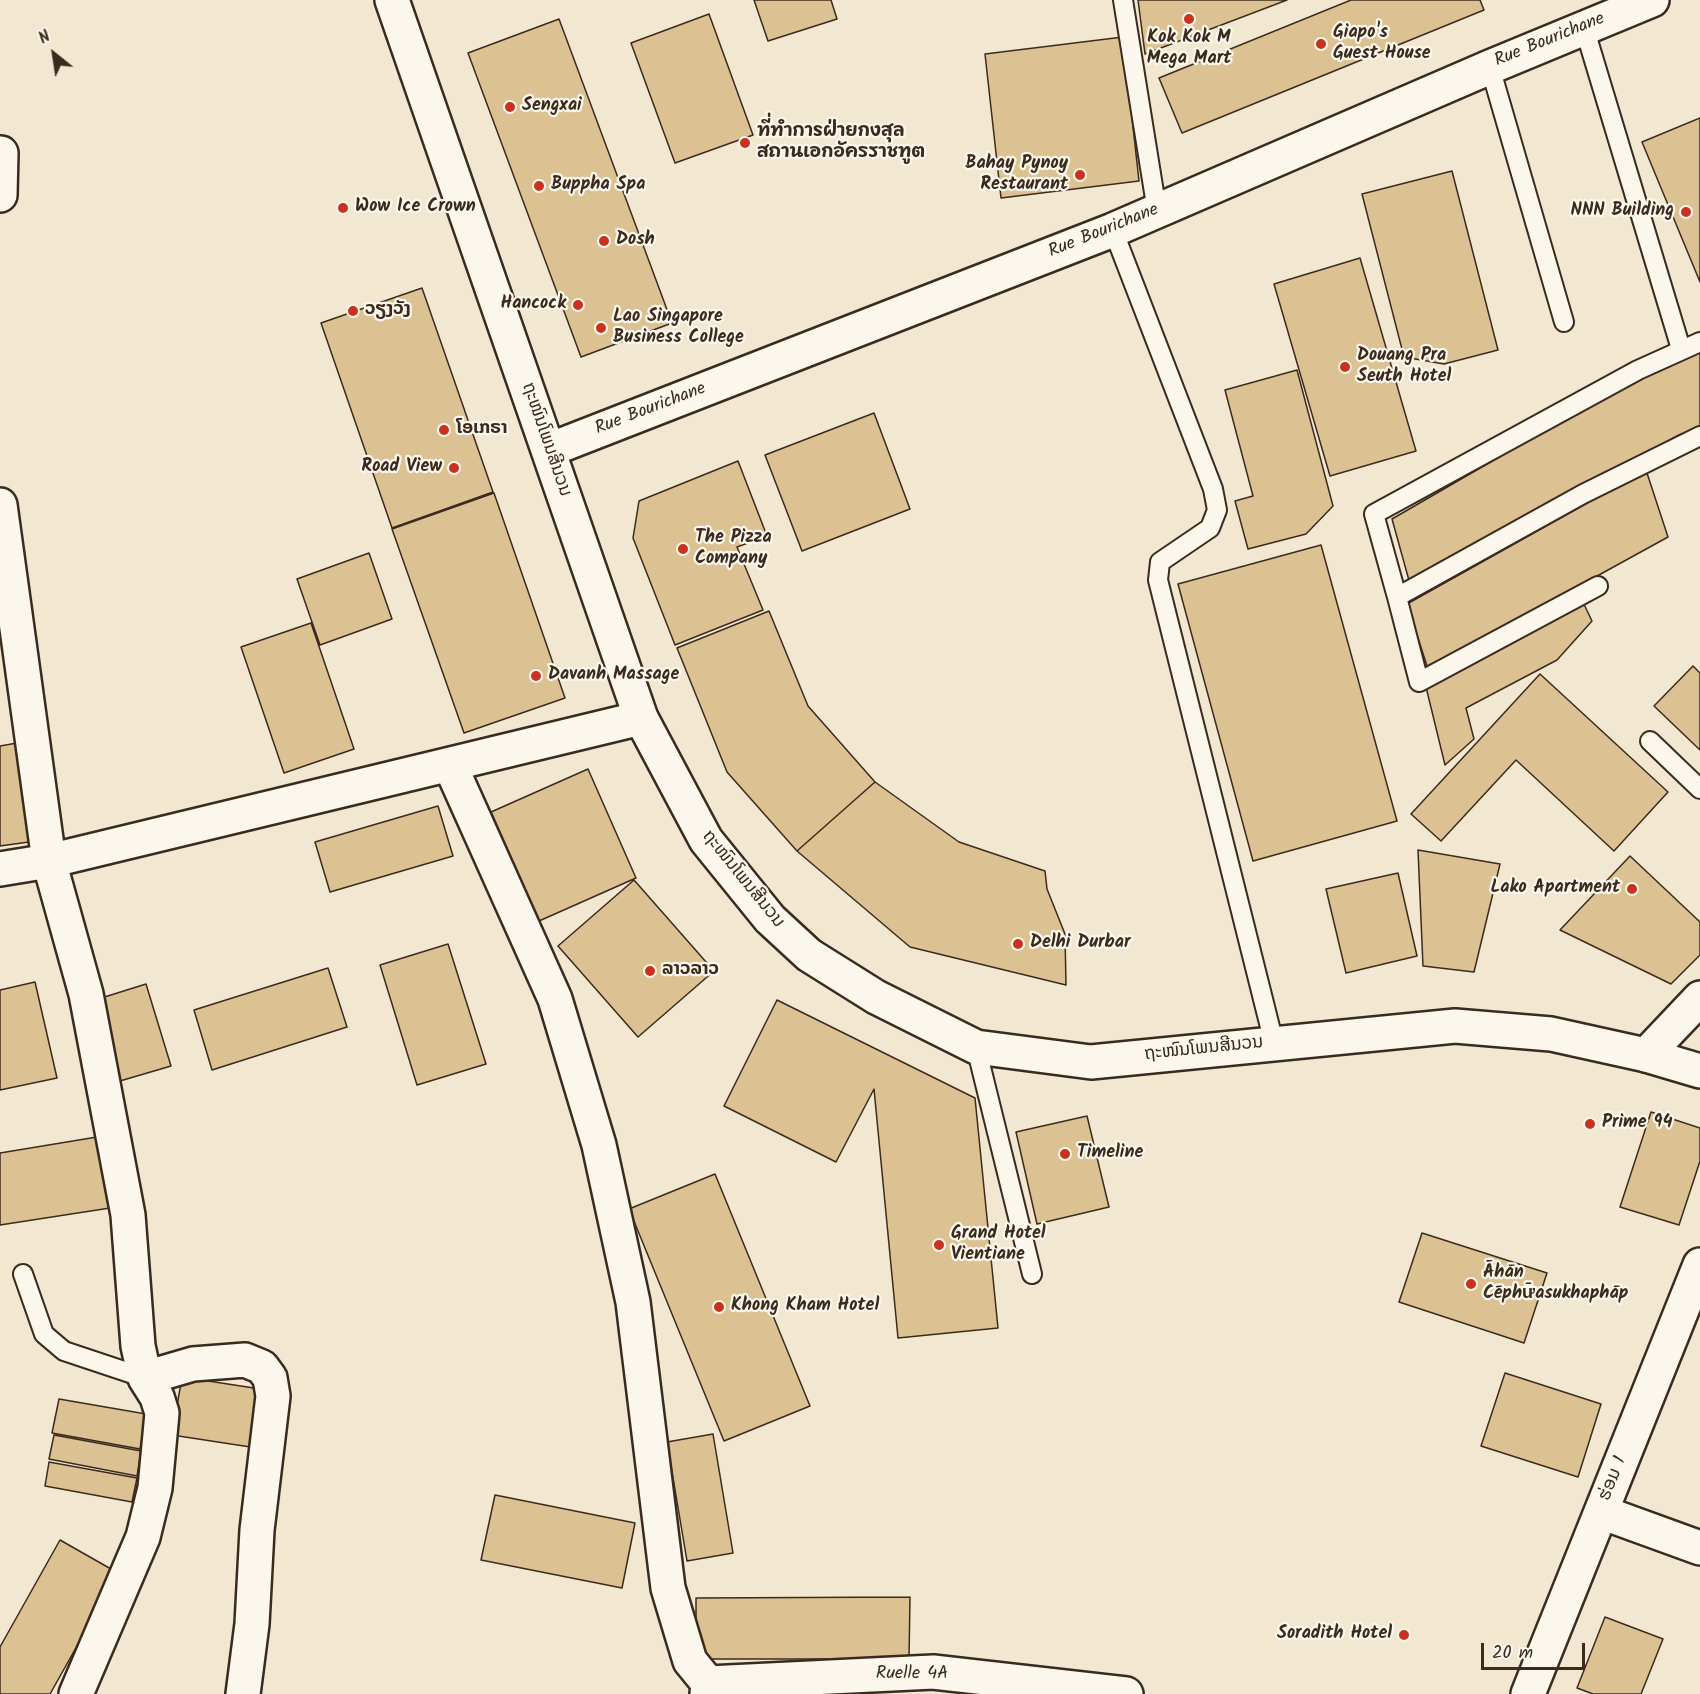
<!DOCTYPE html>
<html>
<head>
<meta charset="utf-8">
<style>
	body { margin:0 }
	#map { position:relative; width:1700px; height:1694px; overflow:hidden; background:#f2e7d1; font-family:Kalam,sans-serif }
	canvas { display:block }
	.north { position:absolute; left:24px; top:24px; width:60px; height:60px; -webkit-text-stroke:4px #fbf7ec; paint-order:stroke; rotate:330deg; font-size:16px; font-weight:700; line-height:24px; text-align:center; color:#3b2a1e }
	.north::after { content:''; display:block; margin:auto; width:21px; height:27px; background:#3b2a1e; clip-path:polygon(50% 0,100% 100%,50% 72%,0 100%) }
	.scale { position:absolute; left:1481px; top:1643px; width:104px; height:27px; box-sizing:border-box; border:3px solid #3b2a1e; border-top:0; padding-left:8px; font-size:18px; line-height:21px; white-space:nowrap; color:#3b2a1e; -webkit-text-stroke:4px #fbf7ec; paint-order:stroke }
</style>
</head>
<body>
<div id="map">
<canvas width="1700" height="1694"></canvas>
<div class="north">N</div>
<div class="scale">20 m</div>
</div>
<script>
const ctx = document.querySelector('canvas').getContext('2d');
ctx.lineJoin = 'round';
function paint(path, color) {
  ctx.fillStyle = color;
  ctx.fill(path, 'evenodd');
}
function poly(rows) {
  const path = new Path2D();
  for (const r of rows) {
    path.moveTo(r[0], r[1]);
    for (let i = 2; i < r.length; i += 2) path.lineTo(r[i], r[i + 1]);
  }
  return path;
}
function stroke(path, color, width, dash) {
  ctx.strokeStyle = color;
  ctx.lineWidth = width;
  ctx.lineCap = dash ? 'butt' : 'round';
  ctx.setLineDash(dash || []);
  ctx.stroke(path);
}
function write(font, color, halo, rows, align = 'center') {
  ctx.font = font + ' Kalam,"Noto Sans Lao","Playpen Sans Thai",sans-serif';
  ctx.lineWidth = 4.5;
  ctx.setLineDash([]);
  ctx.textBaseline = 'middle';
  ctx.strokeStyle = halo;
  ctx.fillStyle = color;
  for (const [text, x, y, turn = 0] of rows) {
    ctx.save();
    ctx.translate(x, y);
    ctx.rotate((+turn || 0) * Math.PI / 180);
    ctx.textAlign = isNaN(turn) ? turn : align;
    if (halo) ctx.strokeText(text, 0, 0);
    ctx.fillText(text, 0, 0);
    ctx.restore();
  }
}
const building = poly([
	[754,0,831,0,837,19,768,41,754,0],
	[1138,0,1287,0,1145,54,1138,0],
	[1351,0,1480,0,1484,10,1182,133,1159,78,1351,0],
	[709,14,753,135,675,163,631,43,709,14],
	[559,19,672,323,581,357,468,53,559,19],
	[1123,37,1139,181,1001,198,985,54,1123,37],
	[1700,118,1700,282,1642,142,1700,118],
	[1452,171,1498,350,1444,364,1404,357,1362,194,1452,171],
	[1360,258,1416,451,1330,476,1274,284,1360,258],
	[422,288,493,492,392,528,321,323,422,288],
	[1700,352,1700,427,1679,435,1410,584,1392,519,1639,376,1700,352],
	[1297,370,1333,506,1306,534,1248,549,1235,501,1253,496,1225,390,1297,370],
	[874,413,910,509,802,551,765,455,874,413],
	[738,461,767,536,737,547,763,610,675,645,633,538,639,501,738,461],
	[1646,470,1668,537,1428,669,1407,604,1646,470],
	[494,493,565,698,464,733,392,529,494,493],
	[1321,545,1397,821,1253,861,1178,584,1321,545],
	[369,553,392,619,320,645,297,579,369,553],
	[1581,598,1592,621,1557,660,1466,708,1474,739,1445,765,1426,687,1581,598],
	[769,611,808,706,875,782,797,851,727,772,677,648,769,611],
	[311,623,354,749,284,773,241,647,311,623],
	[1693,666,1700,673,1700,750,1654,706,1693,666],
	[1540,674,1668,792,1614,851,1516,760,1441,841,1411,814,1540,674],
	[17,743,29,842,0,846,0,746,17,743],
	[588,769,636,878,539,921,491,812,588,769],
	[875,782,959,842,1045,871,1047,889,1065,934,1066,985,910,947,797,851,875,782],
	[438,806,453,856,330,892,315,842,438,806],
	[1418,850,1500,864,1474,972,1423,966,1418,850],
	[1630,856,1700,922,1700,955,1671,984,1560,930,1630,856],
	[1398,873,1417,956,1346,973,1326,889,1398,873],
	[634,880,714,971,638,1037,558,946,634,880],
	[448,944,486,1064,417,1085,380,965,448,944],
	[328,968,347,1027,212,1070,194,1010,328,968],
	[35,982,57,1078,0,1090,0,990,35,982],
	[146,984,171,1066,120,1081,95,1000,146,984],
	[777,1000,975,1098,998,1328,898,1338,874,1089,836,1162,724,1106,777,1000],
	[1651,1112,1700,1128,1700,1161,1679,1225,1620,1207,1651,1112],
	[1087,1116,1109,1207,1037,1224,1016,1132,1087,1116],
	[97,1137,110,1208,0,1225,0,1153,97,1137],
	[715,1174,810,1406,724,1441,629,1209,715,1174],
	[1422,1233,1547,1273,1524,1343,1399,1302,1422,1233],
	[1505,1373,1601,1404,1578,1477,1481,1446,1505,1373],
	[182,1377,267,1390,257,1448,172,1435,182,1377],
	[59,1399,146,1414,140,1449,52,1433,59,1399],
	[713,1434,733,1553,687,1561,667,1442,713,1434],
	[54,1435,141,1451,137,1476,49,1459,54,1435],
	[49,1462,137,1478,132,1502,45,1486,49,1462],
	[495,1495,635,1523,622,1588,481,1560,495,1495],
	[60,1540,118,1573,50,1694,0,1694,0,1647,60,1540],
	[910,1597,909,1659,696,1659,696,1598,910,1597],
	[1605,1617,1663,1639,1641,1694,1593,1694,1577,1688,1605,1617]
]);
paint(building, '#dcc292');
stroke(building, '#3b2a1e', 1.5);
const lane = poly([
	[1123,0,1157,211],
	[1584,27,1681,349],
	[1490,67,1564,322],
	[1113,230,1213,489,1217,510,1210,528,1160,562,1158,580,1274,1043],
	[1598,586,1419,682,1397,597,1583,494,1700,436],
	[1397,597,1374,514,1638,370,1700,342],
	[1650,741,1700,789],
	[976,1047,1032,1274],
	[23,1274,44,1334,64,1351,145,1378]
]);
const street = poly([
	[0,195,1,153],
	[0,505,49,861,86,994,128,1215,138,1346,145,1378,157,1397,162,1413,155,1488,143,1537,76,1694],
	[450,765,555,999,599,1145,633,1302,668,1588,690,1661,708,1683],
	[0,869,49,861,641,718],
	[1646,1055,1700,998],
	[145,1378,193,1364,245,1360,262,1367,270,1378,273,1396,257,1530,252,1624,243,1694],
	[1601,1512,1700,1548],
	[707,1694,708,1683,933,1672,1126,1694],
	[1528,1694,1700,1265]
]);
const secondary = poly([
	[392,0,641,718,706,840,770,919,809,955,876,997,976,1047,1091,1062,1455,1026,1551,1034,1646,1055,1700,1071],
	[549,450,1113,230,1490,67,1652,0]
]);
stroke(lane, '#3b2a1e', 22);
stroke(street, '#3b2a1e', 38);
stroke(secondary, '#3b2a1e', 38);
stroke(lane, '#fbf7ec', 18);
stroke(street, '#fbf7ec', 33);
stroke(secondary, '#fbf7ec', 33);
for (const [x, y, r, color] of [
	[1189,19,6,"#c8321e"],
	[1321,44,6,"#c8321e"],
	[510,107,6,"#c8321e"],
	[745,143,6,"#c8321e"],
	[1080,175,6,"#c8321e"],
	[539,186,6,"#c8321e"],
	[343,208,6,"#c8321e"],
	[1686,212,6,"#c8321e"],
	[604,241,6,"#c8321e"],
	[578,305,6,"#c8321e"],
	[353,311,6,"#c8321e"],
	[601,328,6,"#c8321e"],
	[1345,367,6,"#c8321e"],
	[444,430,6,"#c8321e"],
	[454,468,6,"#c8321e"],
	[683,549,6,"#c8321e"],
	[536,676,6,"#c8321e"],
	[1632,889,6,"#c8321e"],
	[1018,944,6,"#c8321e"],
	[650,971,6,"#c8321e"],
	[1590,1124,6,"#c8321e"],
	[1065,1154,6,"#c8321e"],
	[939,1245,6,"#c8321e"],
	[1471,1284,6,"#c8321e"],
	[719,1307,6,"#c8321e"],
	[1404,1635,6,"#c8321e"]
]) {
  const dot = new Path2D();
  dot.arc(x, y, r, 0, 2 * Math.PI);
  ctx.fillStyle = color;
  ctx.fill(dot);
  stroke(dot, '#fbf7ec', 2);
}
write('bold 18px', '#3b2a1e', '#fbf7ec', [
	["Giapo's",1333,34],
	["Guest House",1333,55],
	["Kok Kok M",1189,39,"center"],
	["Mega Mart",1189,60,"center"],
	["Sengxai",522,107],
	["ที่ทำการฝ่ายกงสุล",757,133],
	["สถานเอกอัครราชทูต",757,154],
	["Bahay Pynoy",1068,165,"right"],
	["Restaurant",1068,186,"right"],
	["Buppha Spa",551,186],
	["Wow Ice Crown",355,208],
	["NNN Building",1674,212,"right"],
	["Dosh",616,241],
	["Hancock",566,305,"right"],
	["ວຽງວັງ",365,311],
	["Lao Singapore",613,318],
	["Business College",613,339],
	["Douang Pra",1357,357],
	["Seuth Hotel",1357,378],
	["ໂອເກຣາ",456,430],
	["Road View",442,468,"right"],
	["The Pizza",695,539],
	["Company",695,560],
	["Davanh Massage",548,676],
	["Lako Apartment",1620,889,"right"],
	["Delhi Durbar",1030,944],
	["ລາວລາວ",662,971],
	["Prime 94",1602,1124],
	["Timeline",1077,1154],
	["Grand Hotel",951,1235],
	["Vientiane",951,1256],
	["Āhān",1483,1274],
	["Cēphư̄asukhaphāp",1483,1295],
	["Khong Kham Hotel",731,1307],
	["Soradith Hotel",1392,1635,"right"]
], 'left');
write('18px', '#3b2a1e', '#fbf7ec', [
	["Rue Bourichane",1550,41,-22],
	["Rue Bourichane",1104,232,-22],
	["Rue Bourichane",651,410,-21],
	["ຖະໜົນໂພນສີນວນ",545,440,71],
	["ຖະໜົນໂພນສີນວນ",742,880,51],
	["ຖະໜົນໂພນສີນວນ",1204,1050,-6],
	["ຮ່ອມ 1",1614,1479,-68],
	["Ruelle 4A",912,1675]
]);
</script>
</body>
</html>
